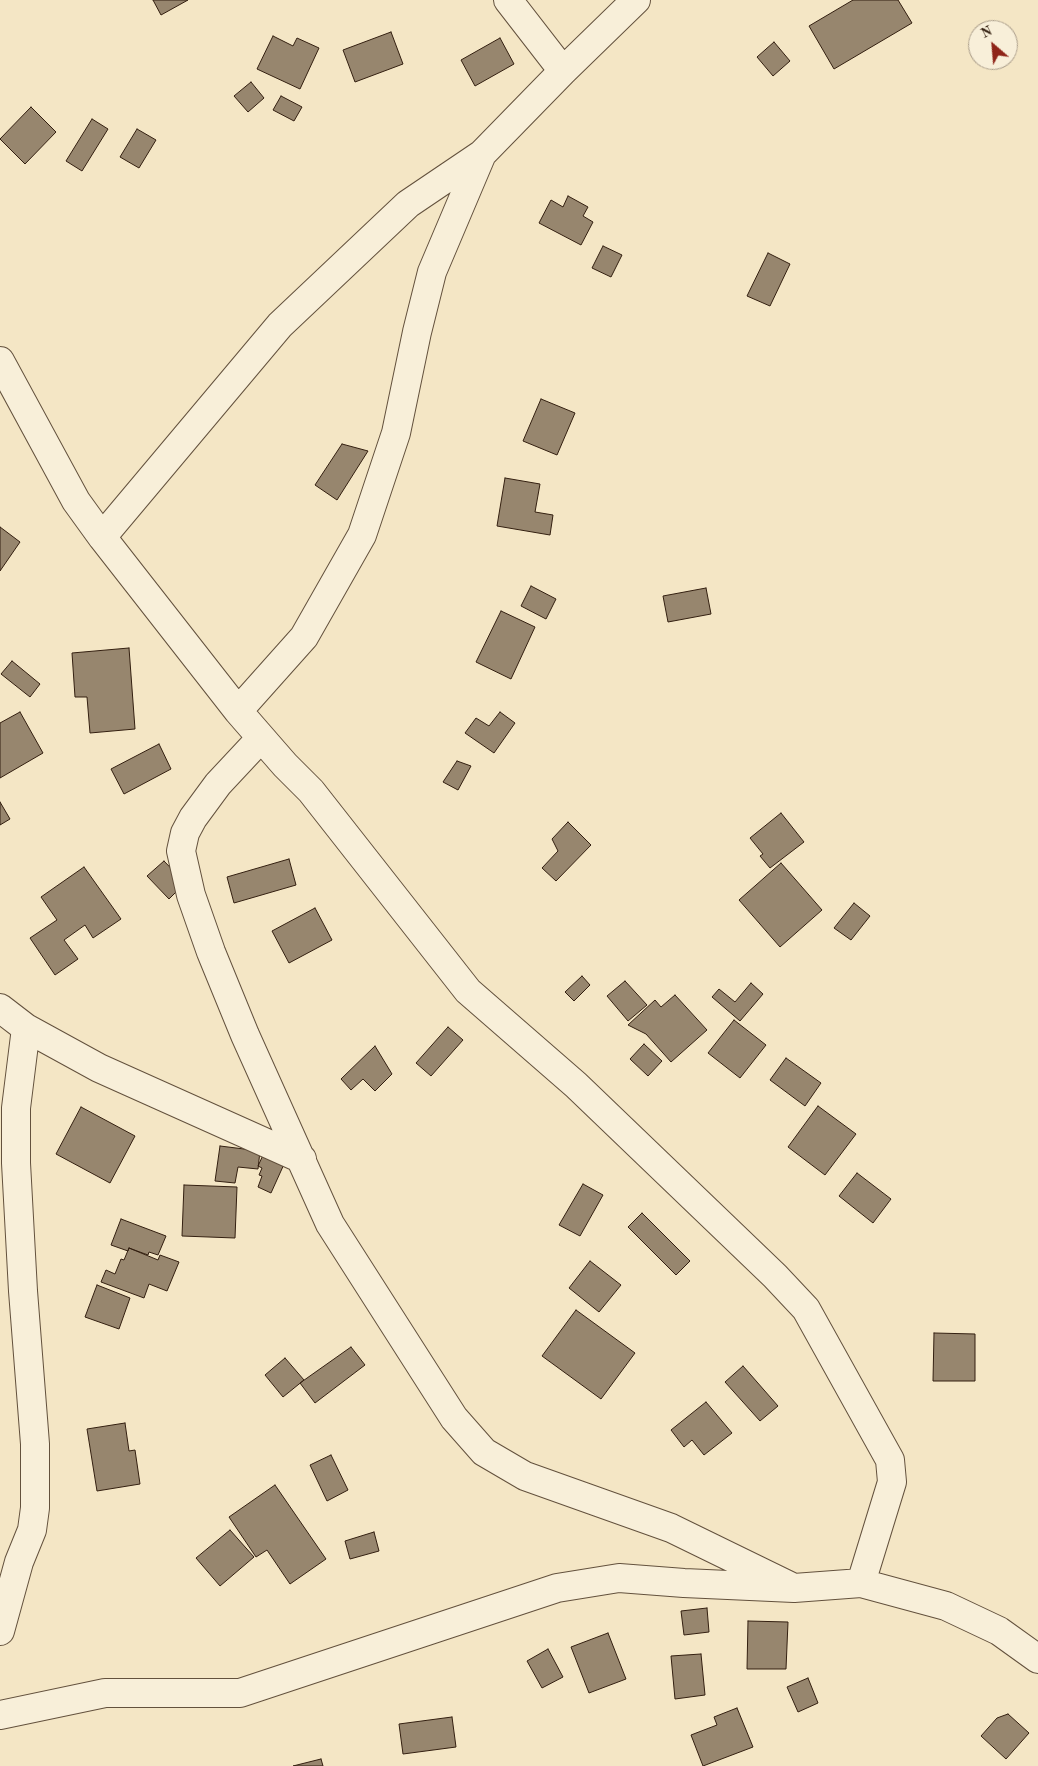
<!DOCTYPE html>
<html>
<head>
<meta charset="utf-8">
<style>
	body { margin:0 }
	#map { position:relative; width:1038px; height:1766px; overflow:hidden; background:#f4e6c5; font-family:"Old Standard TT",serif }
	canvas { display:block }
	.north { position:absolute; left:968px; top:20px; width:50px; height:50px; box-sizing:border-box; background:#f8efd9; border:1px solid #a99c89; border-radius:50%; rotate:333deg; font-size:14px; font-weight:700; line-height:20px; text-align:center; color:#331f10 }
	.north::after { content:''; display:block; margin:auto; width:18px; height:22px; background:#8f2418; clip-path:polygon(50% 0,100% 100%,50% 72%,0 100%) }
</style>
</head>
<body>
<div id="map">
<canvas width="1038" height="1766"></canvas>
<div class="north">N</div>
</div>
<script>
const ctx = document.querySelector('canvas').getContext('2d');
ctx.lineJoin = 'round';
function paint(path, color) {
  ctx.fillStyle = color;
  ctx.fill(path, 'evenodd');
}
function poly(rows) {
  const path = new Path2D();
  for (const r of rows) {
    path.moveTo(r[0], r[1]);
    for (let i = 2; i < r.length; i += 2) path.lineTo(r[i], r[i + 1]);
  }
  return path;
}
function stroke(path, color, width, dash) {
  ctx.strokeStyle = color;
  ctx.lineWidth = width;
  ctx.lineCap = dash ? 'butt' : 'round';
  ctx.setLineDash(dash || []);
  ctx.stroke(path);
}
const building = poly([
	[153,0,188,0,161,15,153,0],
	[853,0,898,0,912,23,834,69,809,26,853,0],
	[391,32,403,64,355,82,343,50,391,32],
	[273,36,293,46,297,38,319,48,300,89,257,69,273,36],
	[500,38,514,64,475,86,461,60,500,38],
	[774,42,790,61,773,76,757,57,774,42],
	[251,82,264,98,248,112,234,96,251,82],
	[281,96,302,107,294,121,273,110,281,96],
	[31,107,56,132,25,164,0,139,31,107],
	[92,119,108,129,82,171,66,161,92,119],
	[137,129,156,140,139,168,120,157,137,129],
	[568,196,588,207,583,216,593,222,581,245,539,223,551,200,563,207,568,196],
	[603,246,622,255,611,277,592,268,603,246],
	[768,253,790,264,770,306,747,296,768,253],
	[541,399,575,413,557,455,523,441,541,399],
	[342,444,368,451,337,500,315,485,342,444],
	[505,478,540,484,535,512,553,515,550,535,497,526,505,478],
	[0,527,20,542,0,571,0,527],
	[531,586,556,599,546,619,521,606,531,586],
	[706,588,711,614,668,622,663,596,706,588],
	[501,611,535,627,511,679,476,662,501,611],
	[129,648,135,729,90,733,87,697,75,697,72,653,129,648],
	[12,661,40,684,30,697,1,674,12,661],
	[20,712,43,753,0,778,0,723,20,712],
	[500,712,515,723,494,753,465,733,476,718,489,726,500,712],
	[159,744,171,769,124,794,111,769,159,744],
	[457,761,471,766,458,790,443,782,457,761],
	[0,802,10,819,0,825,0,802],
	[781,813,804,842,770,868,760,856,763,854,750,838,781,813],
	[568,822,591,845,556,881,542,868,558,851,552,839,568,822],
	[289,859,296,885,234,903,227,877,289,859],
	[164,861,185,883,169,899,147,876,164,861],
	[781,863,822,910,780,947,739,900,781,863],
	[84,867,121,919,93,938,85,925,64,940,78,959,55,975,30,938,57,920,41,897,84,867],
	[854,903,870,916,851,940,834,928,854,903],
	[315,908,332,940,289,963,272,931,315,908],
	[582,976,590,985,574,1001,565,992,582,976],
	[625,981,647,1005,628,1021,607,996,625,981],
	[751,983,763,994,740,1021,712,997,719,989,735,1002,751,983],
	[675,995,707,1030,671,1062,646,1034,628,1025,655,1000,661,1007,675,995],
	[734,1020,766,1045,740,1078,708,1053,734,1020],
	[448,1027,463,1040,431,1076,416,1063,448,1027],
	[644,1044,662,1061,648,1076,630,1059,644,1044],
	[375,1046,392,1074,375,1091,363,1079,351,1090,341,1079,375,1046],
	[786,1058,821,1083,805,1106,770,1080,786,1058],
	[818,1106,856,1134,825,1175,788,1147,818,1106],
	[81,1107,135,1136,110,1183,56,1154,81,1107],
	[220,1146,260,1151,258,1169,238,1167,235,1183,215,1181,220,1146],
	[264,1153,285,1162,271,1193,258,1187,262,1176,259,1175,262,1168,258,1166,264,1153],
	[857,1173,891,1199,873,1223,839,1196,857,1173],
	[583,1184,603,1195,580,1236,559,1225,583,1184],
	[184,1185,237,1187,235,1238,182,1236,184,1185],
	[642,1213,690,1261,676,1275,628,1227,642,1213],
	[121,1219,166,1236,158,1255,149,1252,148,1255,129,1248,128,1251,111,1245,121,1219],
	[129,1248,158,1260,160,1255,179,1262,167,1291,149,1284,144,1298,101,1282,106,1270,115,1274,121,1259,124,1260,129,1248],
	[590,1261,621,1285,599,1312,569,1288,590,1261],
	[97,1285,130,1298,119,1329,85,1317,97,1285],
	[576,1310,635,1353,601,1399,542,1356,576,1310],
	[934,1333,975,1334,975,1381,933,1381,934,1333],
	[351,1347,365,1365,315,1403,300,1383,351,1347],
	[285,1358,304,1380,283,1397,265,1375,285,1358],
	[743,1366,778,1406,760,1421,725,1382,743,1366],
	[706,1402,732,1433,704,1455,692,1440,684,1447,671,1430,706,1402],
	[125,1423,129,1451,135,1450,140,1484,97,1491,87,1429,125,1423],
	[331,1455,348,1490,327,1501,310,1465,331,1455],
	[275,1485,326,1559,290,1584,267,1550,256,1557,229,1517,275,1485],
	[230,1530,254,1557,220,1586,196,1558,230,1530],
	[374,1532,379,1551,350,1559,345,1541,374,1532],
	[707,1608,709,1632,684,1635,681,1611,707,1608],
	[748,1621,788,1622,786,1669,747,1669,748,1621],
	[608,1633,626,1679,589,1693,571,1647,608,1633],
	[548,1649,563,1677,542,1688,527,1661,548,1649],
	[701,1654,705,1695,675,1699,671,1656,701,1654],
	[808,1678,818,1703,798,1712,787,1687,808,1678],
	[737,1708,753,1747,703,1766,691,1735,717,1725,714,1717,737,1708],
	[1008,1714,1029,1733,1006,1759,981,1736,997,1718,1008,1714],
	[452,1717,456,1747,403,1754,399,1724,452,1717],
	[321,1759,323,1766,293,1766,321,1759]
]);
paint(building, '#97866e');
stroke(building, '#331f10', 1);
const minor = poly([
	[508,0,563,71],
	[0,361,76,501,102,537,238,711,285,765,311,791,468,991,576,1085,775,1276,806,1309,890,1460,892,1482,861,1583],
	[102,537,280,325,408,204,482,154,563,71,636,0],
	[238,711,304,637,362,535,396,433,417,332,432,272,482,154],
	[261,738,218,784,193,818,185,833,181,851,191,895,211,952,245,1035,330,1224,454,1418,484,1452,525,1476,671,1528,794,1588],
	[0,1008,26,1028,99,1068,302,1159],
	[0,1631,19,1562,32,1530,35,1508,35,1444,23,1291,16,1163,16,1108,26,1028],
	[0,1715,105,1693,240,1693,557,1588,619,1578,684,1583,794,1588,861,1583,946,1606,999,1631,1038,1659]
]);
stroke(minor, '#63513d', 30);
stroke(minor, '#f8efd9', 28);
</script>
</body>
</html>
